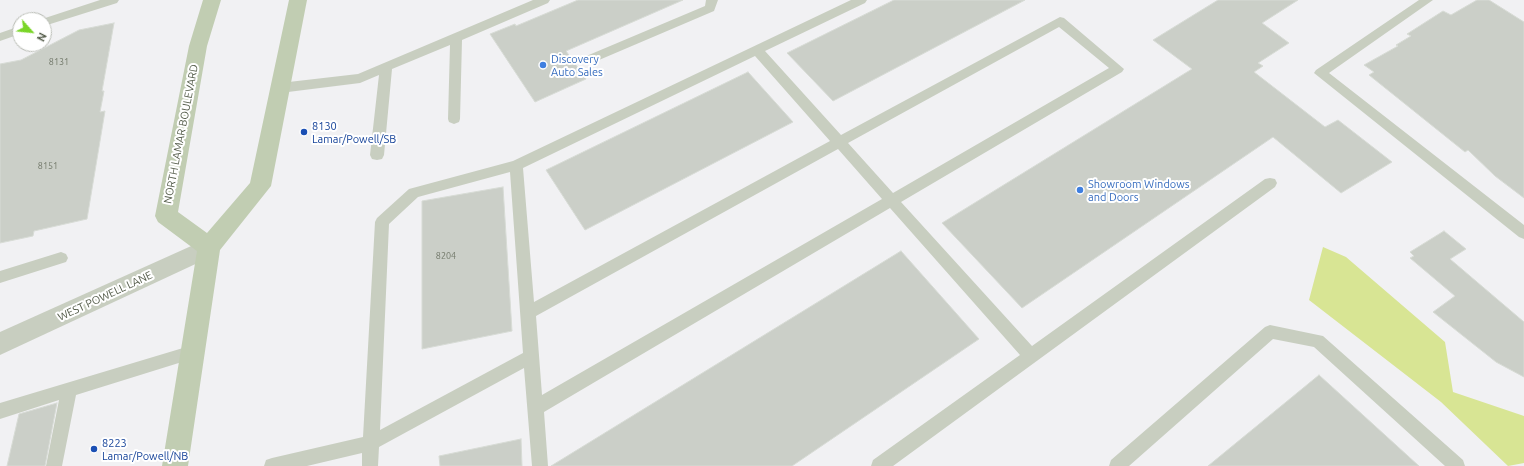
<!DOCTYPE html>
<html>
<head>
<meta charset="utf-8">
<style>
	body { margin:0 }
	#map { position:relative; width:1524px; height:466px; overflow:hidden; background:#f1f1f3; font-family:Ubuntu,sans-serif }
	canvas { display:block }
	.north { position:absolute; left:12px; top:12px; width:40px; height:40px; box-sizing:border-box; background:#fff; border:1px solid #bbbeb7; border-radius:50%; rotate:117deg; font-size:11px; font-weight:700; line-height:16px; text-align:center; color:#545c4a }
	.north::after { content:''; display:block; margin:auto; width:14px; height:18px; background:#7ad528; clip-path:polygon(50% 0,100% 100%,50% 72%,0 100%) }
</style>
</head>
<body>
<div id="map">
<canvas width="1524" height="466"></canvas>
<div class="north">N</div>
</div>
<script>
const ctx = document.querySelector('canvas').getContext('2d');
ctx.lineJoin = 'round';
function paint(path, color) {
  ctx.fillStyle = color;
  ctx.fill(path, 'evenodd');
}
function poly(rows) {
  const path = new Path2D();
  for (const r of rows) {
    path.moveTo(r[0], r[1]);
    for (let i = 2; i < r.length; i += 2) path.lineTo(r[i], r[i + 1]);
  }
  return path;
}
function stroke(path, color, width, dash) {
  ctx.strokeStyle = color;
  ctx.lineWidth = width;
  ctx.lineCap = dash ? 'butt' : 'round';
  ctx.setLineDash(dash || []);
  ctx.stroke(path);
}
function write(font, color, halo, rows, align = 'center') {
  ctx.font = font + ' Ubuntu,sans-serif';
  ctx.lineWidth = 4;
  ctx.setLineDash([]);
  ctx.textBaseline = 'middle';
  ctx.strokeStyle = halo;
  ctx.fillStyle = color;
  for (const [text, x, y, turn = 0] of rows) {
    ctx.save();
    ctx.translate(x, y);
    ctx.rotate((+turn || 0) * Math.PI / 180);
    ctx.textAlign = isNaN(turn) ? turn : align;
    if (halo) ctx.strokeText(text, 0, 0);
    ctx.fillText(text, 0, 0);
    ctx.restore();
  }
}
paint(poly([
	[1323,247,1346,257,1445,342,1453,392,1524,416,1524,463,1508,466,1441,402,1309,300]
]), '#d8e594');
const building = poly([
	[578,0,683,0,566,51,586,79,535,102,490,34,515,24,516,26,578,0],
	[894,0,1025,0,833,101,787,53,894,0],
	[1218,0,1298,0,1262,23,1289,43,1258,63,1263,66,1254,72,1325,127,1338,120,1392,162,1341,193,1273,137,1022,308,942,223,1192,69,1153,40,1218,0],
	[1477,0,1489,0,1524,22,1524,198,1495,176,1468,150,1465,152,1369,75,1374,72,1364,65,1398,46,1396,45,1411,36,1407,34,1443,11,1451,15,1477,0],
	[114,23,102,91,104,91,100,112,105,111,87,219,34,231,33,236,0,243,0,64,21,60,79,30,114,23],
	[748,72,793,122,585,230,546,170,748,72],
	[503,187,512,331,422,349,422,201,503,187],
	[1444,231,1466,249,1450,259,1524,322,1524,377,1496,362,1433,312,1455,296,1410,258,1414,256,1410,252,1444,231],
	[901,251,979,339,792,466,551,466,901,251],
	[1319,375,1419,466,1208,466,1319,375],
	[57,403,45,466,7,466,19,414,57,403],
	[521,439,522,466,440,466,439,456,521,439]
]);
paint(building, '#cbcfc8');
stroke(building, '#d7dbd5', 1);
paint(poly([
	[100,0,119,0,117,3,44,26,44,20,39,20,100,0],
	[533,0,550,0,548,3,462,40,460,119,459,122,454,124,449,122,448,119,450,45,392,69,384,155,382,159,377,160,372,159,370,155,379,75,360,83,280,93,276,91,274,88,276,85,280,83,358,74,533,0],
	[706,0,718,0,714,11,592,63,584,63,582,60,584,57,705,6,706,0],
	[851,0,867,0,865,3,765,51,841,135,1060,17,1064,18,1124,69,1122,72,901,202,1032,346,1265,179,1270,178,1275,179,1277,183,1275,187,893,466,871,466,873,460,1020,355,890,208,544,412,548,466,532,466,524,368,379,447,378,466,362,466,362,453,307,466,264,466,266,460,272,458,363,437,375,222,377,218,409,189,513,161,851,0],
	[1059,27,1109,68,893,193,848,143,1059,27],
	[755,56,830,141,534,302,523,168,755,56],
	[838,149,882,199,542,395,536,316,838,149],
	[510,172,523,353,380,430,389,224,418,197,510,172],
	[1419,0,1433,0,1329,73,1524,225,1524,239,1519,237,1314,73,1316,70,1419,0],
	[20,26,20,34,0,41,0,33,20,26],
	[61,252,66,254,68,258,66,262,0,283,0,271,61,252],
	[1270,325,1323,336,1463,460,1465,466,1445,466,1314,347,1273,339,1129,466,1109,466,1111,460,1265,327,1270,325],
	[193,345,198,347,201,352,198,357,76,395,62,466,46,466,59,400,0,419,0,403,193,345]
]), '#c8cec0');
paint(poly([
	[209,238,217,240,220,247,217,254,0,355,0,332,209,238]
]), '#c8cec0');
paint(poly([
	[203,0,221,0,207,46,178,212,207,233,250,183,289,0,307,0,271,186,220,250,188,466,162,466,197,251,158,222,155,216,189,46,203,0]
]), '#c1cdb2');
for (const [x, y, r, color] of [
	[543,65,4,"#3f7fe0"],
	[304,132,4,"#1a4fb4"],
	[1080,190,4,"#3f7fe0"],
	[94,449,4,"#1a4fb4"]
]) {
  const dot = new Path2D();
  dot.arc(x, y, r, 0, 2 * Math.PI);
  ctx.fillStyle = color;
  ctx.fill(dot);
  stroke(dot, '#fff', 1.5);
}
write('9px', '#72796a', null, [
	["8131",59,62],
	["8151",48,166],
	["8204",446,256]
]);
write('11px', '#366cbe', '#fff', [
	["Discovery",551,59],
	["Auto Sales",551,72],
	["Showroom Windows",1088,184],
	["and Doors",1088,197]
], 'left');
write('11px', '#164399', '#fff', [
	["8130",312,126],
	["Lamar/Powell/SB",312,139],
	["8223",102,443],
	["Lamar/Powell/NB",102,456]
], 'left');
write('11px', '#545c4a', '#fff', [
	["NORTH LAMAR BOULEVARD",181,134,-79],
	["WEST POWELL LANE",105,296,-25]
]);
</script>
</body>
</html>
